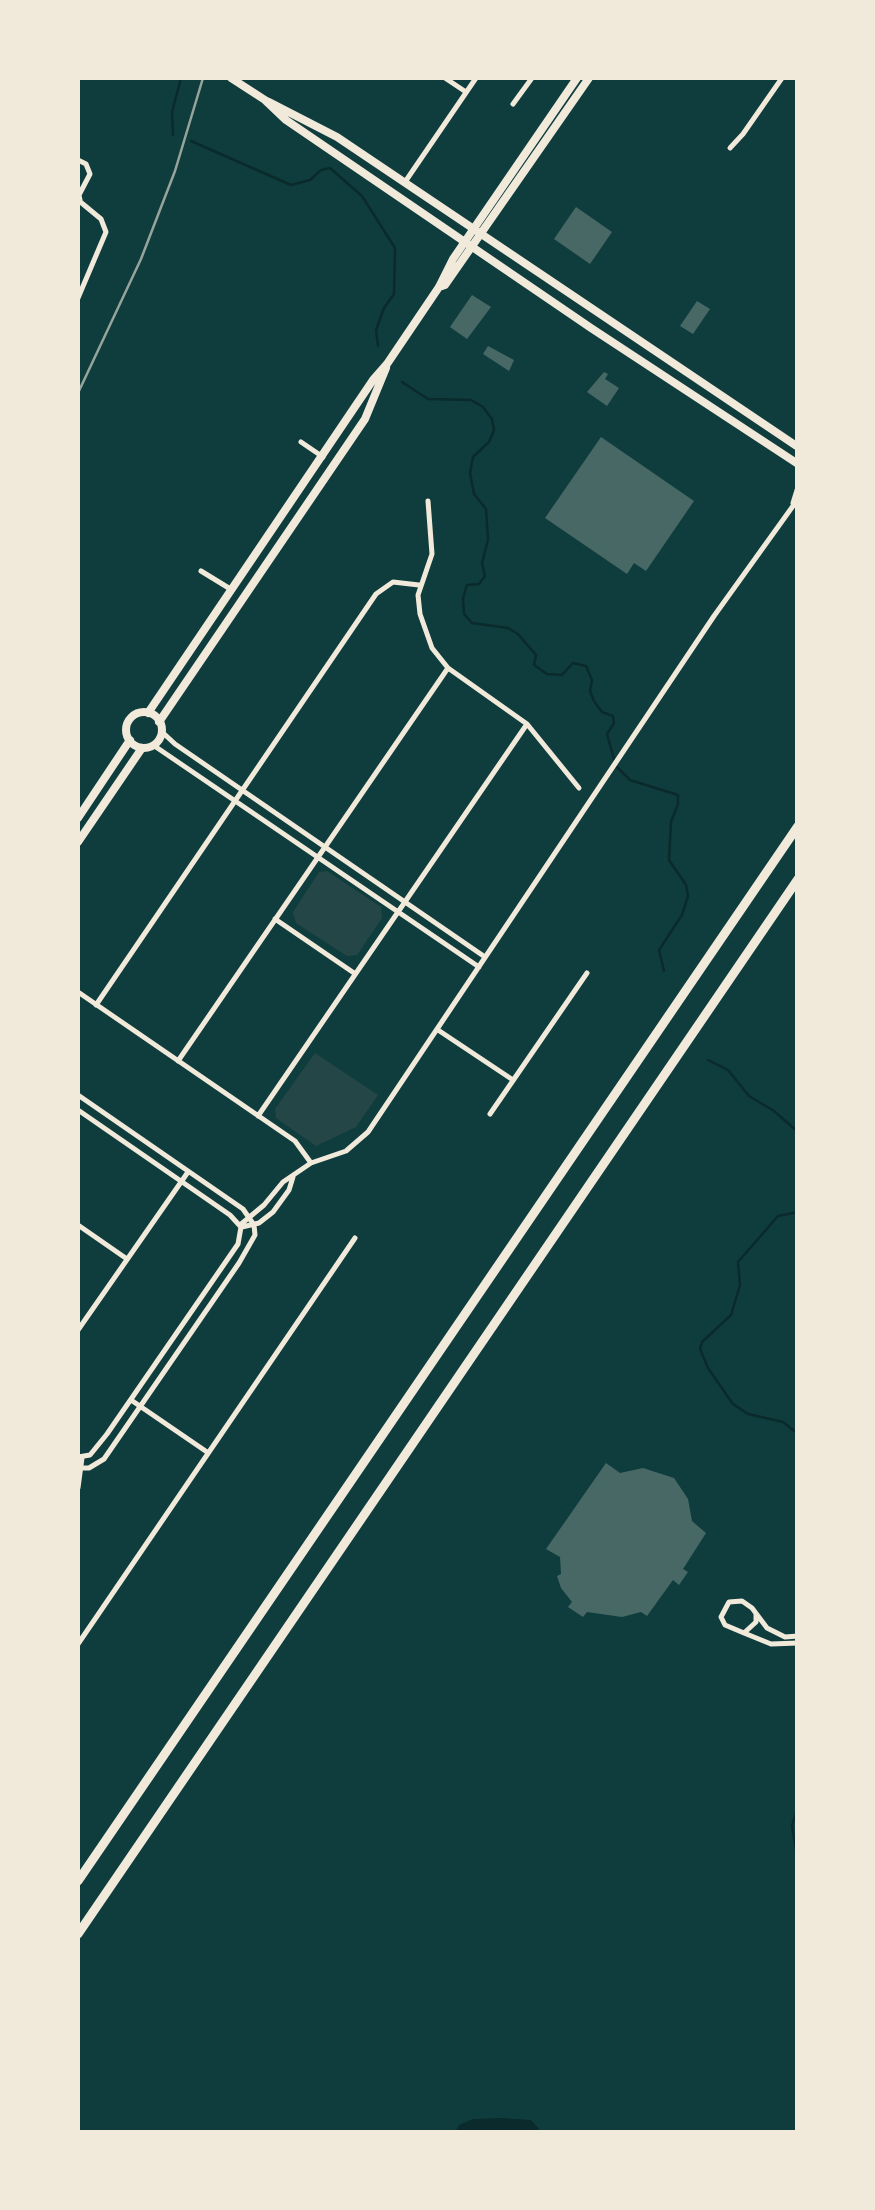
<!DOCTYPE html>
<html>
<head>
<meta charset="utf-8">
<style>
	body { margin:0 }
	#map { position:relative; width:875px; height:2210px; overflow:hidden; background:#0f3d3e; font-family:Ubuntu,sans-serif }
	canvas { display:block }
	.frame { position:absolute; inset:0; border:80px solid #f1e9da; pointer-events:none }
</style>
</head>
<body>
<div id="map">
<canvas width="875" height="2210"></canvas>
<div class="frame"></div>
</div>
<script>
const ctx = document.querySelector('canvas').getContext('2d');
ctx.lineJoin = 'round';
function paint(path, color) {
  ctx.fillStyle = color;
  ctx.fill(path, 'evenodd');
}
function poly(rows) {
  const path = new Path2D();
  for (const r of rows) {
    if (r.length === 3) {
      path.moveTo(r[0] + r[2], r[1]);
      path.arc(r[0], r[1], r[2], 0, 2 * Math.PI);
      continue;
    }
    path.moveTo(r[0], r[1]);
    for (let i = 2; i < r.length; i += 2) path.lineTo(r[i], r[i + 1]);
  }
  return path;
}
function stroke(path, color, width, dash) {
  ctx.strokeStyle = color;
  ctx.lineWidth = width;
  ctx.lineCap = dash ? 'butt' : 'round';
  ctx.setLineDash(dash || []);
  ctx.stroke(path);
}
paint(poly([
	[327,871,381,907,382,918,357,955,347,956,296,923,293,912,319,872],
	[315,1053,378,1095,356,1127,316,1146,276,1118,275,1109]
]), '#244646');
paint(poly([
	[501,2118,531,2120,539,2129,537,2132,455,2132,459,2125,473,2119]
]), '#0a2a2b');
stroke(poly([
	[173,135,172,112,181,78],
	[191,141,291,185,310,180,321,170,330,168,362,196,395,248,394,294,384,308,376,330,378,346],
	[402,382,428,399,471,400,483,407,492,419,494,430,489,442,473,457,470,473,474,494,486,509,488,540,482,563,485,576,479,584,467,585,463,598,464,614,472,623,508,628,518,634,536,655,534,665,547,674,562,675,573,663,586,666,592,680,590,691,594,701,602,712,613,716,614,723,607,734,614,759],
	[617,767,630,780,678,795,678,804,671,822,669,860,686,885,688,896,682,915,659,950,664,971],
	[708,1060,728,1070,749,1096,774,1111,798,1132],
	[798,1212,778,1216,738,1262,740,1285,731,1315,702,1342,700,1349,708,1368,733,1404,748,1414,783,1422,798,1434],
	[798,1806,792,1826,798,1862]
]), '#0a2a2b', 2.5);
paint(poly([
	[576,207,612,232,590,264,554,239],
	[472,295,491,307,467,339,450,327],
	[697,301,710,309,693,334,680,326],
	[488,346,514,360,509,371,483,354],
	[604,372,608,374,605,379,619,388,607,406,587,392],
	[601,437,694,501,646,571,634,563,627,574,545,518],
	[606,1463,620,1473,643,1468,674,1478,688,1499,692,1521,706,1533,683,1569,688,1572,679,1585,673,1580,647,1616,641,1612,622,1617,587,1612,583,1617,568,1607,572,1602,561,1588,557,1576,561,1574,560,1557,546,1549]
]), '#486865');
stroke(poly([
	[445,78,466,92],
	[513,104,532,78],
	[730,148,743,134,782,78],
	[78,160,86,164,90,174,79,195,80,200],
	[405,182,476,78],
	[78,200,101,219,106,232,78,298],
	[301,442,323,457],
	[428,501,432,554,418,595,420,614,432,648,448,668,527,724,579,788],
	[793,503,798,487],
	[201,571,232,590],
	[161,731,175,744,485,957],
	[153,745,479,967],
	[275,919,354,973],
	[78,992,295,1141,311,1163],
	[96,1005,376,594,393,582,419,585],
	[438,1030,513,1080],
	[178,1061,448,668],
	[78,1095,243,1209,254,1225,255,1235,239,1263,104,1459,89,1468,78,1468],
	[78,1110,230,1215,241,1227,238,1244,107,1434,90,1455,78,1457],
	[490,1114,587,973],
	[258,1116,527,724],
	[78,1225,127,1259],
	[240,1225,264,1205,283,1182,311,1163,346,1151,368,1132,714,616,798,499],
	[242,1227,259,1223,273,1212,289,1190,293,1177],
	[78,1330,188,1172],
	[131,1400,207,1452],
	[78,1488,82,1458],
	[756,1614,756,1622,744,1633,725,1625,721,1617,729,1602,742,1601,752,1608,767,1628,785,1637,798,1636],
	[744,1633,771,1644,798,1643],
	[78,1644,355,1238]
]), '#f1e9da', 5);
stroke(poly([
	[439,287,445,285,589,78],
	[144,730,18],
	[148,713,373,380,387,364,439,287,453,259,577,78],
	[159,722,365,419,386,368],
	[78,818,130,740],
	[78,842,142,748]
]), '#f1e9da', 8);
stroke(poly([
	[231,78,265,100,286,120,591,328,798,464],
	[269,102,337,137,798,447]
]), '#f1e9da', 8);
stroke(poly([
	[78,1881,798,826],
	[78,1934,798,879]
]), '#f1e9da', 9);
stroke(poly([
	[78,393,141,259,175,171,203,78]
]), '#97a49c', 2.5);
</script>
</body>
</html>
